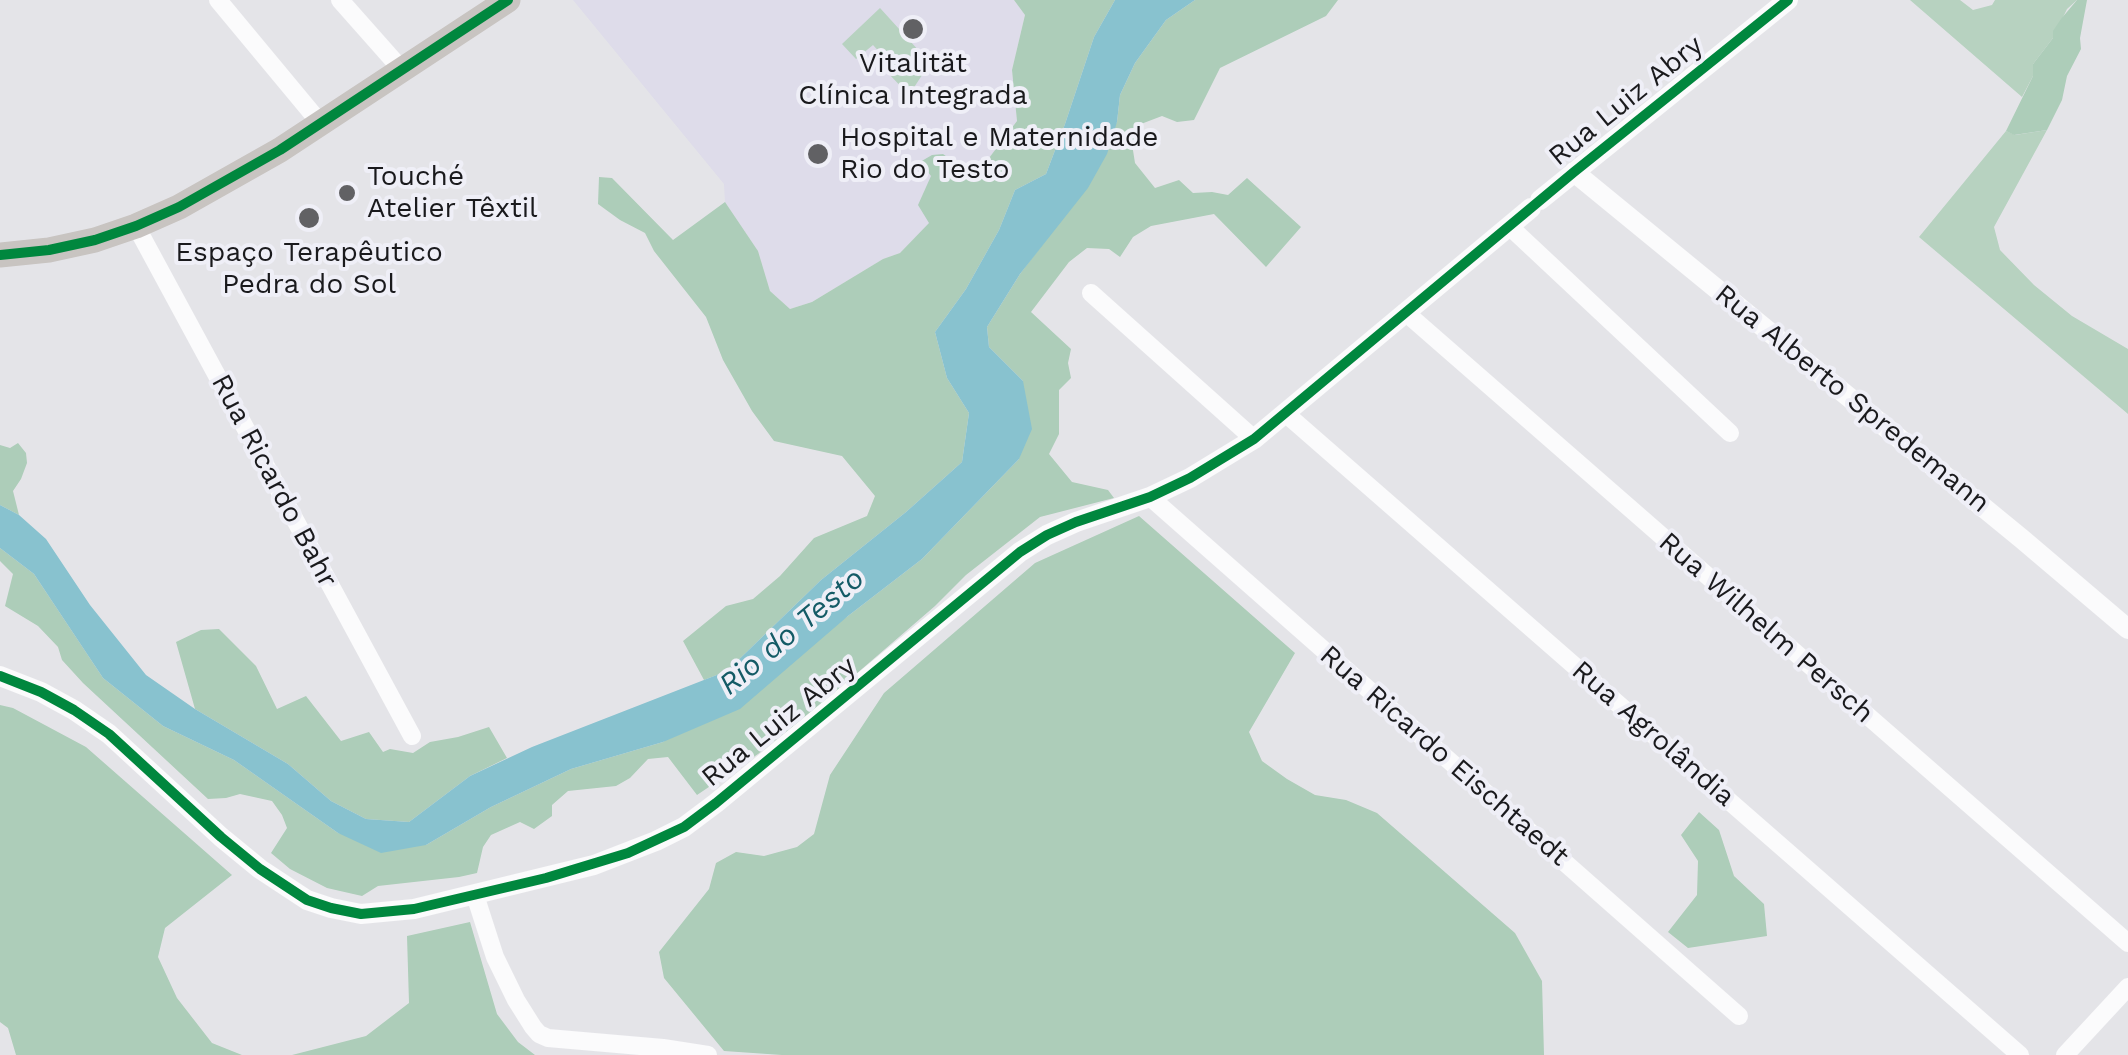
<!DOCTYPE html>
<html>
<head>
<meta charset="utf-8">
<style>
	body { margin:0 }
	canvas { display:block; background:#e4e4e8 }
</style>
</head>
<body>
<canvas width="2128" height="1055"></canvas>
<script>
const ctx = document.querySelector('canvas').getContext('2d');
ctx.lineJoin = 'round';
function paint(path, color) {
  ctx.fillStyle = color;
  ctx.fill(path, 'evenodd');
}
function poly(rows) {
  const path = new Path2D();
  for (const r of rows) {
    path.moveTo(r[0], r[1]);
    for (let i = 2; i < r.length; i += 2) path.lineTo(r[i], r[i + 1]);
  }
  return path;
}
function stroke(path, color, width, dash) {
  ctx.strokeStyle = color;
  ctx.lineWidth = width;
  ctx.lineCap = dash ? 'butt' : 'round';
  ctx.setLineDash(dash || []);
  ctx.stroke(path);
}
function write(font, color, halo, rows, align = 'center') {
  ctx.font = font + ' "Work Sans",sans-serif';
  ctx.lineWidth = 8;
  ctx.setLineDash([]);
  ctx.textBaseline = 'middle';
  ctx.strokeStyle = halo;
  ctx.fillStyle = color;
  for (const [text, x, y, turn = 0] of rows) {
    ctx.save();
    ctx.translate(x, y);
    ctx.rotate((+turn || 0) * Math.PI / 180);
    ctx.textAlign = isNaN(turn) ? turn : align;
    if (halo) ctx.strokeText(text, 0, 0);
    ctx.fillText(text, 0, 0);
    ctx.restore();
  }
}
paint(poly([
	[573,0,1014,0,1025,15,1012,70,1017,121,986,162,966,172,956,173,921,162,932,176,924,192,930,223,900,253,883,259,812,302,790,309,770,291,758,251,725,202,724,184]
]), '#dedcea');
paint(poly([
	[1910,0,1960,0,1973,10,1992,5,1995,0,2077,0,2067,9,2053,38,2033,64,2033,76,2022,97],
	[880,8,930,63,909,95,888,73,893,67,873,45,856,59,842,44],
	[2047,130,1994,227,2000,250,2034,285,2072,316,2128,349,2128,414,1919,237,2006,131,2015,135]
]), '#b7d2c0');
paint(poly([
	[1014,0,1115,0,1094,37,1065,124,1046,174,1015,190,999,230,966,289,935,332,947,378,969,413,962,462,906,512,821,580,727,671,704,680,683,641,726,606,753,599,780,576,814,538,867,516,875,496,842,456,774,441,752,411,723,360,706,317,654,251,645,233,620,220,598,204,599,177,612,178,673,240,725,202,758,251,770,291,790,309,812,302,883,259,900,253,929,223,918,205,931,176,920,162,932,155,943,154,950,159,956,172,966,172,986,162,1017,121,1012,70,1025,15],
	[1195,0,1338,0,1326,16,1220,68,1194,120,1177,122,1162,116,1141,124,1132,144,1135,163,1155,188,1179,180,1193,193,1212,192,1228,195,1247,178,1301,227,1266,267,1214,214,1151,226,1133,237,1120,257,1109,249,1087,248,1069,262,1031,312,1071,349,1068,363,1071,378,1059,390,1059,434,1049,454,1072,482,1108,490,1114,498,1040,517,966,575,935,606,819,706,758,754,697,795,668,757,648,759,630,778,616,786,568,791,552,805,552,816,534,829,520,822,491,835,483,847,477,873,459,877,378,886,362,896,327,888,290,869,271,853,287,828,282,815,272,801,240,794,226,798,208,799,83,683,62,660,58,647,38,626,5,606,13,574,0,561,0,548,34,574,103,678,163,726,234,760,338,833,426,845,491,807,571,769,663,742,848,616,922,559,1019,459,1023,381,989,347,987,327,1020,274,1050,234,1117,122,1120,95,1135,63,1166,20],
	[2077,0,2087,0,2080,38,2081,49,2067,76,2062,100,2047,130,2014,135,2006,131,2033,76,2033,64,2053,38,2053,31,2061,19],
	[18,443,26,453,27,463,21,479,13,491,19,515,0,505,0,445,10,448],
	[1139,516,1295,653,1249,732,1262,761,1287,779,1315,795,1346,800,1377,813,1515,933,1542,981,1544,1055,782,1055,724,1051,664,978,659,952,709,889,716,863,736,852,764,856,797,847,814,834,830,775,884,693,1035,563],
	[219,629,256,666,277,709,306,696,341,741,369,732,383,752,390,749,413,753,430,742,458,737,489,727,507,758,470,776,409,822,366,819,331,801,288,764,195,709,176,642,201,630],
	[0,705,13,708,86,747,232,875,165,928,158,957,177,998,212,1043,242,1055,16,1055,8,1028,0,1022],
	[1699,812,1719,830,1734,876,1764,904,1767,936,1688,948,1668,932,1697,895,1698,861,1681,835],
	[470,922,497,1014,518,1042,535,1055,292,1055,366,1036,409,1003,407,936]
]), '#adcdb9');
paint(poly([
	[1115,0,1195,0,1166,20,1135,63,1120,95,1117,122,1107,154,1088,188,1020,274,987,327,989,347,1023,381,1032,429,1019,459,922,559,848,616,740,709,663,742,571,769,491,807,426,845,381,853,338,833,234,760,163,726,103,678,34,574,0,548,0,505,19,515,46,539,90,605,146,675,195,709,288,764,331,801,366,819,409,822,470,776,532,747,727,671,821,580,906,512,962,462,969,413,947,378,935,332,966,289,999,230,1015,190,1046,174,1065,124,1094,37]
]), '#88c2cf');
stroke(poly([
	[218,0,321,124],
	[340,0,402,70],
	[136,226,412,736],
	[1509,226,1730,433],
	[1091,293,1254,439],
	[1405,312,2128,943],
	[1285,413,2020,1055],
	[1150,497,1739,1016],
	[475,895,495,957,516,1000,533,1027,539,1034,548,1038,663,1048,708,1055],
	[2065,1055,2128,987]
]), '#fbfbfc', 18);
stroke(poly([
	[1574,172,2022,539,2128,629],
	[1540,200,1788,0],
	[0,676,41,692,74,710,109,734,221,837,260,869,307,900,331,908,361,914,414,909,594,865,656,841,684,827,716,803,1020,552,1047,535,1076,522,1150,497,1190,478,1254,439,1531,208]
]), '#fbfbfc', 20);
stroke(poly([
	[0,255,49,250,95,240,136,226,179,207,280,150,508,0]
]), '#c8c4c1', 25);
stroke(poly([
	[0,255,49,250,95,240,136,226,179,207,280,150,508,0],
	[0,676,41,692,74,710,109,734,221,837,260,869,307,900,331,908,361,914,414,909,546,878,628,853,684,827,716,803,1020,552,1047,535,1076,522,1150,497,1190,478,1254,439,1574,172,1788,0]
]), '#00873e', 10);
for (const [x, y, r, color] of [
	[913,29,12,"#616164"],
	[818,154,12,"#616164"],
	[347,193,10,"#616164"],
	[309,218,12,"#616164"]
]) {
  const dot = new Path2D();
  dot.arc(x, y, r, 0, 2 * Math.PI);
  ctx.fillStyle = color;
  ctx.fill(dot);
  stroke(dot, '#efeff7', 4);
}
write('28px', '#1a1a1d', '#efeff7', [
	["Vitalität",913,64],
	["Clínica Integrada",913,96],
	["Hospital e Maternidade",840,138,"left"],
	["Rio do Testo",840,170,"left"],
	["Touché",367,177,"left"],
	["Atelier Têxtil",367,209,"left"],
	["Espaço Terapêutico",309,253],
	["Pedra do Sol",309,285]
]);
write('28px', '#1a1a1d', '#efeff7', [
	["Rua Luiz Abry",1626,101,-39],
	["Rua Alberto Spredemann",1852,399,39],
	["Rua Ricardo Bahr",274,481,62],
	["Rua Wilhelm Persch",1766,628,41],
	["Rua Luiz Abry",779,722,-39],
	["Rua Agrolândia",1653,734,41],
	["Rua Ricardo Eischtaedt",1444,756,41]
]);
write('italic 30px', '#145b66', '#efeff7', [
	["Rio do Testo",792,632,-40]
]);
</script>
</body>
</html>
